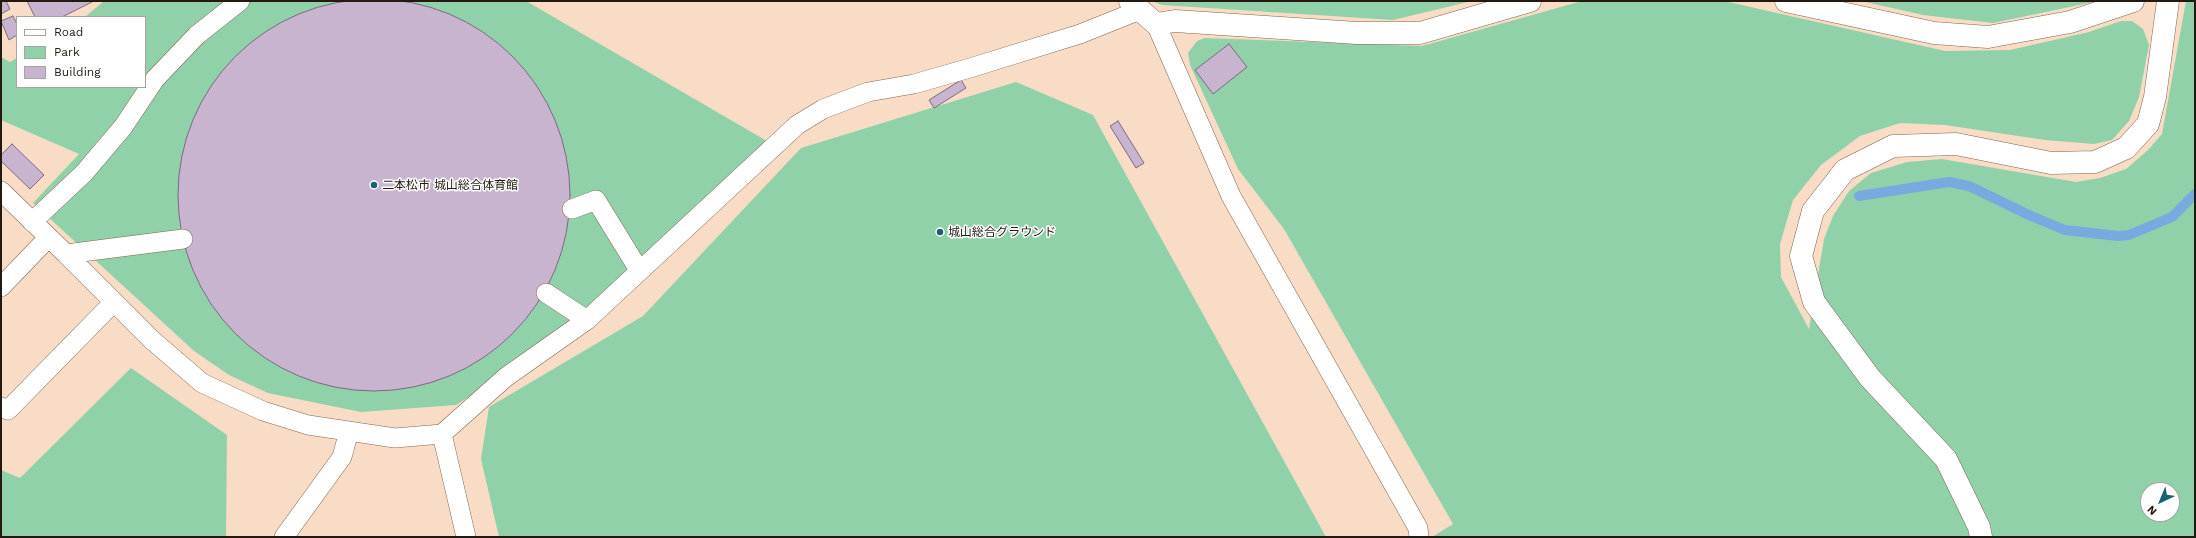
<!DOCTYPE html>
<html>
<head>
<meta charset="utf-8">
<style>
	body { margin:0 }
	#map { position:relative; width:2196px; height:538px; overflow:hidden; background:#f9dcc5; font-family:"Work Sans",sans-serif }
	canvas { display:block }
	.frame { position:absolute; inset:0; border:2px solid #231910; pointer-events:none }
	.legend { position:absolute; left:16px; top:16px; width:130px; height:72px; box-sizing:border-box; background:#fff; border:1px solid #a7a39f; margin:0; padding:5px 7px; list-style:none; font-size:12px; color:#231910 }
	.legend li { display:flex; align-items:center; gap:8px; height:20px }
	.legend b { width:20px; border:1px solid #a7a39f }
	.north { position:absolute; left:2140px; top:482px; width:40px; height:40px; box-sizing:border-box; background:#fff; border:1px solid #a7a39f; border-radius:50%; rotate:224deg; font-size:11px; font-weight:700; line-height:16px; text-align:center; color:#231910 }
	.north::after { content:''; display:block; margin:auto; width:14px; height:18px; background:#1b6172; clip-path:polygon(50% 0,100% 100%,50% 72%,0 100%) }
</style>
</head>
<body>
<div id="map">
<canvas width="2196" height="538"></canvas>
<div class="frame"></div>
<ul class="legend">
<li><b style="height:5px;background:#fff"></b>Road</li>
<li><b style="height:11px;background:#90d1a9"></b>Park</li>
<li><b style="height:11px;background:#c9b4cf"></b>Building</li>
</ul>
<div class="north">N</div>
</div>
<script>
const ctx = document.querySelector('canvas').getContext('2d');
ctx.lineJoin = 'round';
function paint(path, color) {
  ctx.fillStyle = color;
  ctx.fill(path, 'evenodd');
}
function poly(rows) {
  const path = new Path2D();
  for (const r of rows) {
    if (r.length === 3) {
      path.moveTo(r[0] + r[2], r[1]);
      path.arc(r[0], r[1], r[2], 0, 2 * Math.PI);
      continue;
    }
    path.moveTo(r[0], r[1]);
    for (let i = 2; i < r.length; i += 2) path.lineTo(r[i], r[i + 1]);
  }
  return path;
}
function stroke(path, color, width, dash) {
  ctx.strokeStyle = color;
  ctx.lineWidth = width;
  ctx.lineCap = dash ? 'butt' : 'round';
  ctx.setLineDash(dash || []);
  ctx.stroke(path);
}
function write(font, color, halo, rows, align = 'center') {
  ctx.font = font + ' "Work Sans","Noto Sans JP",sans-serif';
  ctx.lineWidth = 3;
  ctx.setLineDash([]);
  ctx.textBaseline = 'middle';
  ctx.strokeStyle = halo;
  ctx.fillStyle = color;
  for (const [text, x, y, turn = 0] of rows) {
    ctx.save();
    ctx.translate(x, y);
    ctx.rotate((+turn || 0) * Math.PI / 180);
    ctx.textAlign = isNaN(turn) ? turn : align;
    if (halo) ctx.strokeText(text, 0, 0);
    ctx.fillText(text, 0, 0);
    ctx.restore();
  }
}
paint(poly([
	[104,1,526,1,772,144,622,300,456,405,361,412,268,393,229,375,194,351,33,203,79,154,1,120,1,57,10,62,17,58,17,87,145,87,145,17,85,17],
	[1152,1,1472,1,1393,20,1162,5],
	[1582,1,1724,1,1945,51,2010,50,2089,32,2121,21,2132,21,2143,29,2149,45,2139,97,2129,121,2112,140,2094,144,2045,140,1945,125,1900,123,1860,136,1821,165,1793,200,1780,244,1781,277,1809,329,1824,239,1833,216,1849,191,1871,173,1907,162,1942,159,2076,182,2100,178,2126,169,2148,150,2162,134,2186,1,2195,1,2195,537,1432,537,1453,524,1284,229,1238,169,1190,65,1188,53,1197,41,1205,38,1422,46],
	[2148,490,2172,490,2172,514,2148,514],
	[1861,1,2098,1,1993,23,1923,15],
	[1016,82,1093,115,1326,537,499,537,481,459,489,407,643,316,801,148],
	[131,368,227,435,226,537,1,537,1,470,20,478]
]), '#90d1a9');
stroke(poly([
	[1859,196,1949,182,1969,186,2031,216,2065,230,2118,236,2129,235,2172,217,2195,194]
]), '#7aa9e0', 10);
const building = poly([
	[374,195,196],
	[1,1,6,1,10,9,1,14,1,1],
	[27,1,94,1,62,17,35,17,27,1],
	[13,16,17,24,17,35,9,40,1,21,13,16],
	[1229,44,1247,67,1213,94,1195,70,1229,44],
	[961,80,966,88,934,108,929,100,961,80],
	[1118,121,1144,163,1136,168,1110,126,1118,121],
	[12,144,44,175,30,189,1,161,1,155,12,144]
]);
paint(building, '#c9b4cf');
stroke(building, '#7c6882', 1);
const lane = poly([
	[1156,24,1231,196,1418,528,1419,537],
	[1,191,66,254],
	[572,209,596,200,639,270],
	[32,222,84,173,123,127,155,79,197,35,240,1],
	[183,239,66,254,152,340,202,383,263,411,308,425,395,438,442,434,466,537],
	[1,287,48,238],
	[546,293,587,320],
	[1,407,8,410,113,303],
	[442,434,506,377,587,320,797,125,823,109,868,92,914,84,970,68,1080,34,1140,10],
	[284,537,342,457,349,431]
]);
const street = poly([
	[1130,1,1156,24,1175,21,1357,33,1420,33,1530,1],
	[1786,1,1934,33,1988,37,2070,22,2133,1],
	[1981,537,1979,527,1946,459,1870,378,1814,302,1801,256,1813,211,1845,170,1893,146,1956,144,2051,163,2095,162,2126,148,2148,124,2155,97,2168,1]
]);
stroke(lane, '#7e6550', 20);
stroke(street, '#7e6550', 23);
stroke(lane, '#fff', 19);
stroke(street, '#fff', 22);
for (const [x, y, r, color] of [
	[374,185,4,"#1b6172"],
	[940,232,4,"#1b6172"]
]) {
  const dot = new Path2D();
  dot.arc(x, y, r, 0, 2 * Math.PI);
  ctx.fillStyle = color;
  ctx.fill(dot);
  stroke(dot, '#fff', 1.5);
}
write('12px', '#231910', '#fff', [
	["二本松市 城山総合体育館",382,185],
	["城山総合グラウンド",948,232]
], 'left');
</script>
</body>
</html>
